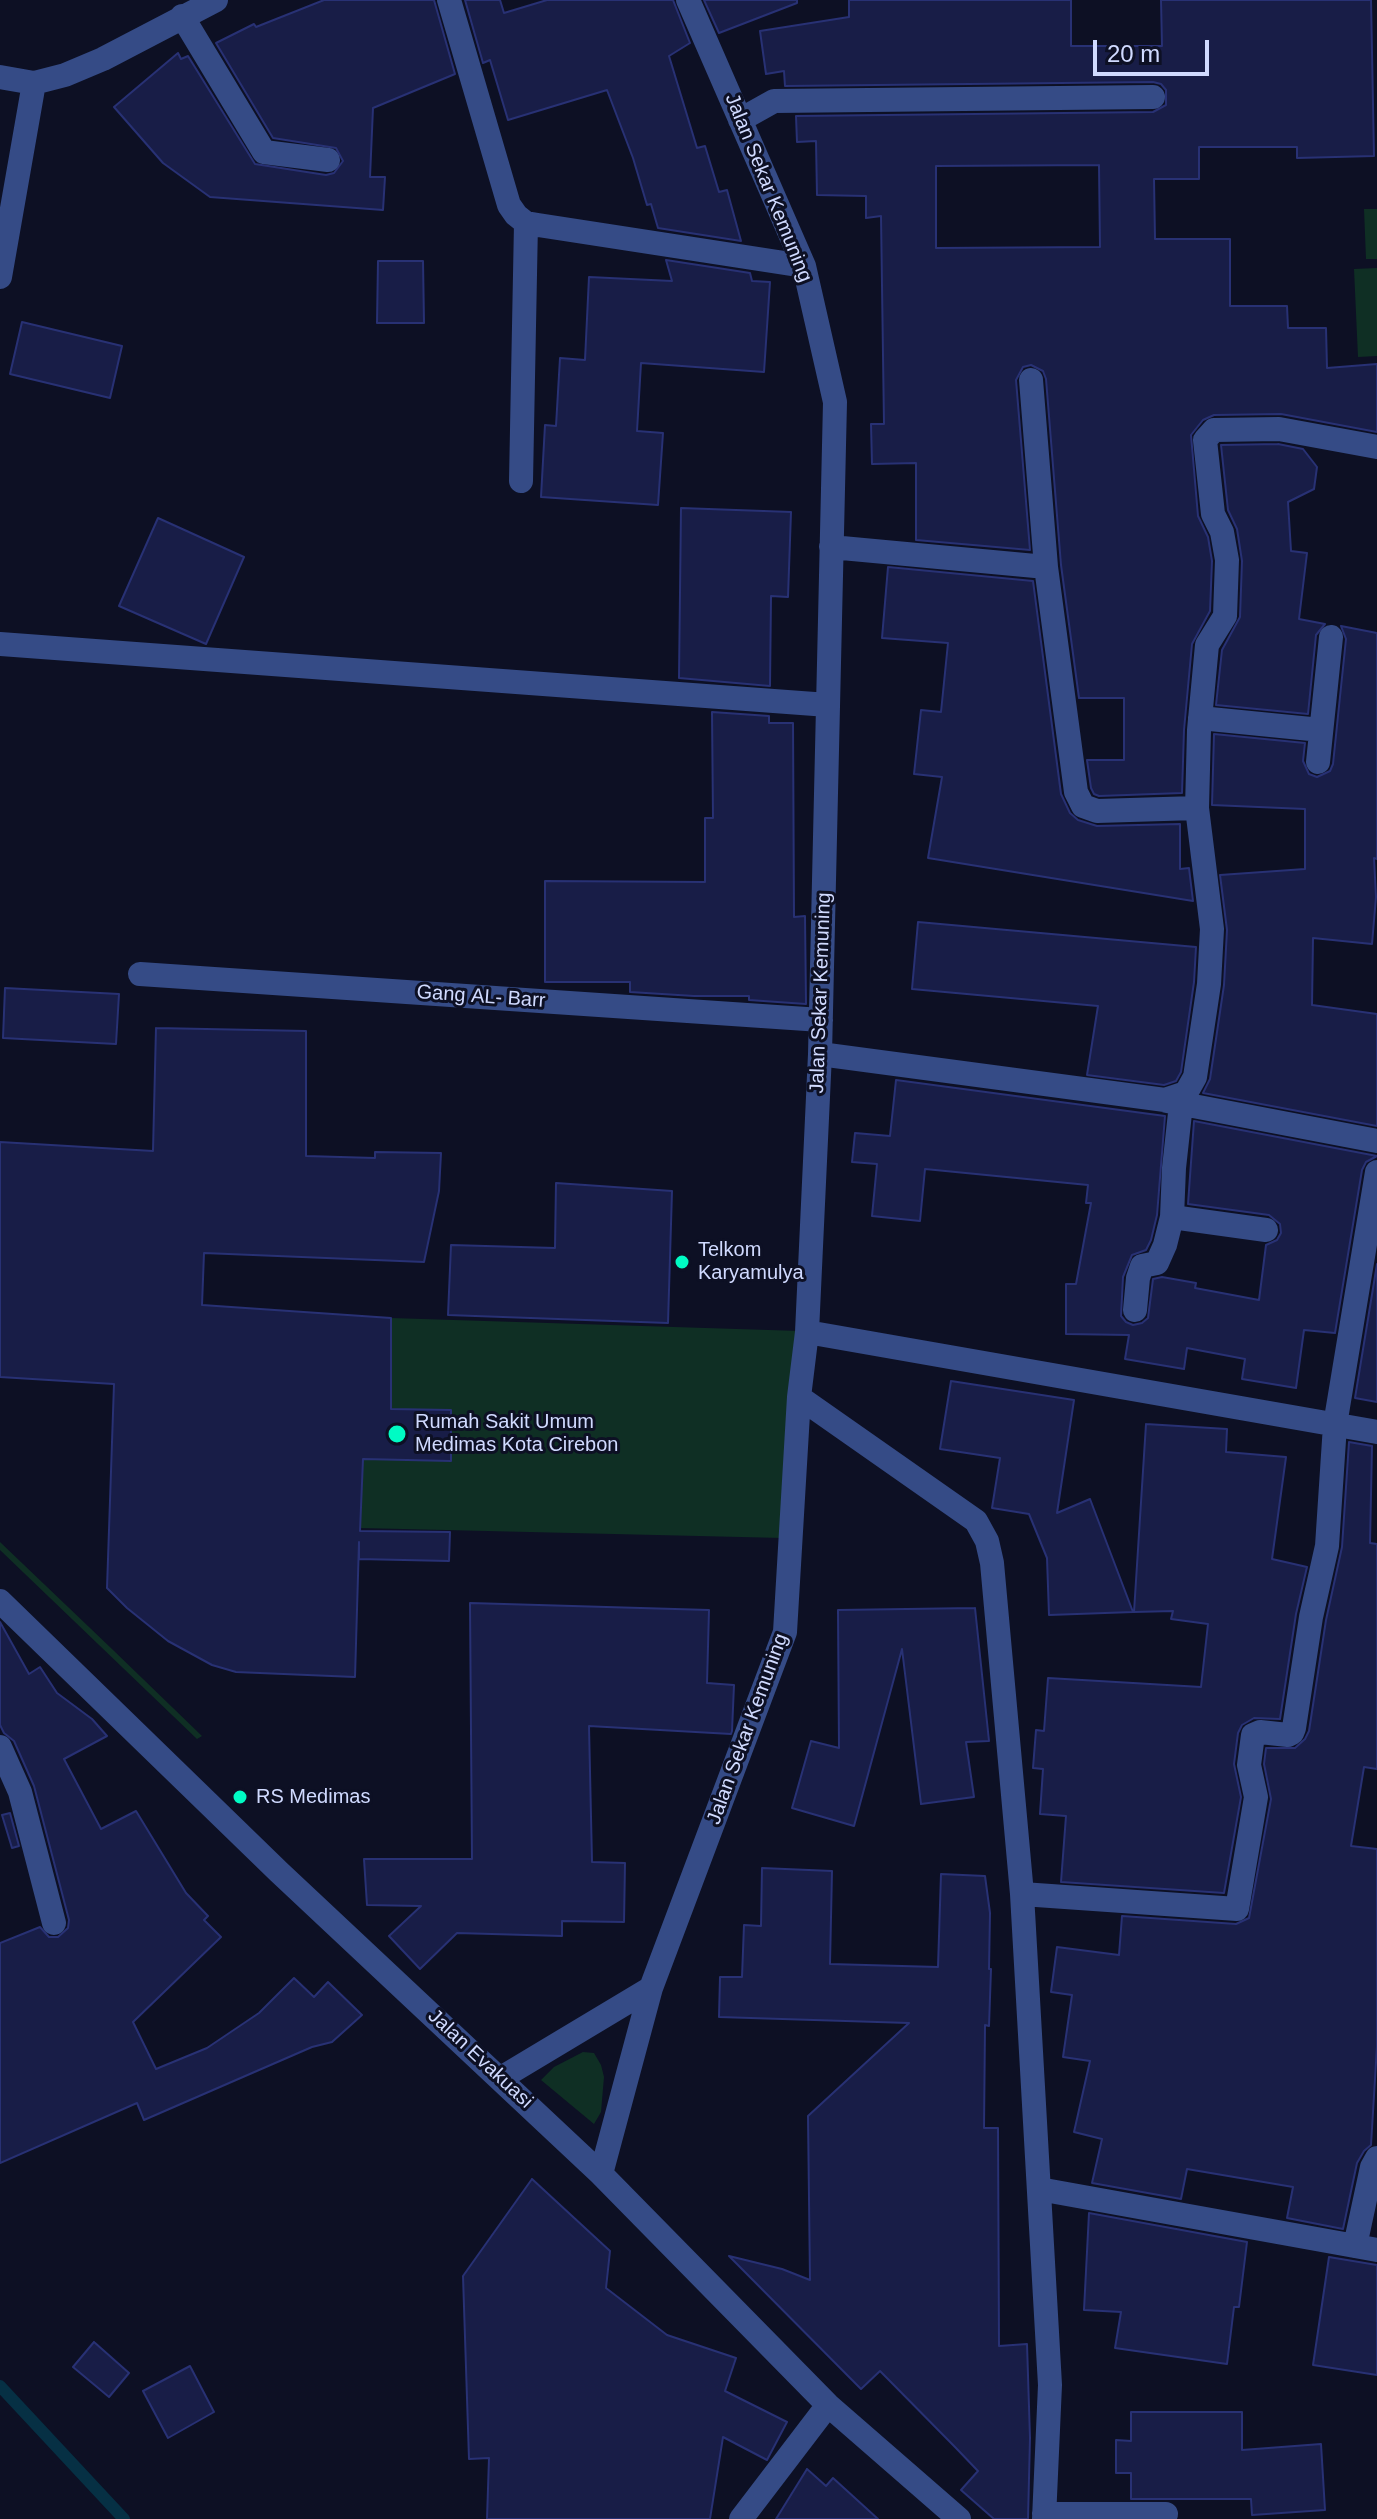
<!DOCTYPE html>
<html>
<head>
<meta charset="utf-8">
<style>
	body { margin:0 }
	#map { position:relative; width:1377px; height:2519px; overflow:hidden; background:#0d1024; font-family:Arial,sans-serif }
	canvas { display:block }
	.scale { position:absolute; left:1093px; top:40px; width:116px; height:36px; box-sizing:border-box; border:4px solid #d0daff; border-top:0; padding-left:10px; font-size:24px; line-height:28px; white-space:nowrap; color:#d0daff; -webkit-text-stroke:6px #0d1024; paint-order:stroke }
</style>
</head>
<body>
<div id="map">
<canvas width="1377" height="2519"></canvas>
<div class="scale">20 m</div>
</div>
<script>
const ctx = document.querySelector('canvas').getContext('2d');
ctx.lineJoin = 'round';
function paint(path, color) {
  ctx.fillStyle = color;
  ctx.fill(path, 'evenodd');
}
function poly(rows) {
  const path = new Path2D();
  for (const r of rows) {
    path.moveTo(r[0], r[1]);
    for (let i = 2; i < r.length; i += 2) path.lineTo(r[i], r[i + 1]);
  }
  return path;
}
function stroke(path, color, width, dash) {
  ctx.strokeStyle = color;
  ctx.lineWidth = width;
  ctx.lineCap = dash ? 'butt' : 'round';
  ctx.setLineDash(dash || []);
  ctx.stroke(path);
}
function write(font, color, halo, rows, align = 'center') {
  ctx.font = font + ' Arial,sans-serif';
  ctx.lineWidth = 6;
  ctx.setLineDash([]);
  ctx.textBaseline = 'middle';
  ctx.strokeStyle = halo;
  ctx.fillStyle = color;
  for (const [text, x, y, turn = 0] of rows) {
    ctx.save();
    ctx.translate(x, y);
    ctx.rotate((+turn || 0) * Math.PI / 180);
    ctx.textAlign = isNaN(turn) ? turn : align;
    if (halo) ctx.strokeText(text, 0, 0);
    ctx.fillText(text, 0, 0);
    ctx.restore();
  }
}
paint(poly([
	[1364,209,1377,209,1377,259,1366,259],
	[1377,268,1377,356,1358,357,1354,269],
	[391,1318,800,1331,783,1538,360,1528,364,1426,451,1411,391,1409],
	[0,1542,112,1649,202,1736,197,1739,0,1550],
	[583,2052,594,2053,601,2065,604,2077,601,2112,594,2124,541,2080,554,2067]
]), '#0f2f24');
stroke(poly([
	[0,2386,124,2519]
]), '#063044', 12);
const building = poly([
	[324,0,434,0,455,74,373,108,370,177,385,177,383,210,210,197,163,163,114,107,178,53,181,59,188,56,255,164,326,175,334,173,343,161,336,148,273,138,216,43,254,24,256,27,324,0],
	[465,0,500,0,504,13,547,0,673,0,690,43,669,56,697,148,705,146,719,192,727,190,741,241,658,228,651,204,647,205,633,158,607,90,508,120,490,60,483,63,465,0],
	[704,0,797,0,797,3,719,33,704,0],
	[849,0,1071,0,1071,46,1162,46,1161,0,1371,0,1374,156,1297,158,1297,147,1199,147,1199,179,1154,179,1155,239,1230,239,1230,306,1287,306,1288,328,1326,328,1327,368,1377,364,1377,432,1281,414,1214,415,1203,420,1191,435,1198,516,1208,537,1212,561,1210,611,1192,644,1184,730,1182,793,1099,796,1094,794,1091,788,1087,760,1124,760,1124,698,1079,698,1061,565,1046,379,1043,371,1031,365,1023,367,1016,380,1030,550,916,540,916,463,872,464,871,424,884,424,881,216,866,218,866,196,817,195,816,141,797,142,796,116,1153,112,1166,105,1166,90,1161,84,1153,82,785,86,784,71,766,74,760,31,849,17,849,0],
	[1099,165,1100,247,936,248,936,166,1099,165],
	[666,260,750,273,752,281,770,282,764,372,641,363,637,431,663,433,658,505,541,497,545,425,556,426,560,358,585,360,589,277,672,281,666,260],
	[378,261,423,261,424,323,377,323,378,261],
	[22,322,122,346,110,398,10,374,22,322],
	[1278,444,1303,449,1317,467,1314,489,1288,502,1291,551,1307,553,1299,619,1325,624,1316,635,1308,714,1216,705,1222,650,1240,617,1242,561,1237,529,1228,510,1221,445,1278,444],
	[681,508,791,512,788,597,771,596,770,686,679,678,681,508],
	[158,518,244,557,206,644,119,606,158,518],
	[888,567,1033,581,1061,794,1070,813,1078,820,1097,826,1180,824,1180,869,1189,868,1193,901,928,858,942,777,914,774,921,710,941,712,948,643,882,638,888,567],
	[1341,626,1377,633,1377,859,1374,858,1376,897,1372,944,1313,938,1312,1005,1377,1014,1377,1126,1203,1093,1210,1079,1224,985,1227,930,1220,875,1305,869,1305,809,1212,805,1214,734,1305,743,1303,761,1309,774,1317,777,1330,771,1333,764,1346,639,1341,626],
	[712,712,769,716,769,723,793,723,794,917,805,916,806,1004,749,1000,749,996,694,996,630,992,630,982,545,982,545,881,705,882,705,818,713,818,712,712],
	[918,922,1196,947,1194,982,1181,1072,1176,1081,1164,1085,1087,1075,1098,1006,912,989,918,922],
	[5,988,119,994,116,1044,3,1038,5,988],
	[156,1028,306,1031,306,1156,375,1158,375,1152,441,1153,439,1191,424,1262,204,1253,202,1305,391,1318,391,1409,451,1410,451,1461,363,1459,360,1531,450,1532,449,1561,359,1559,359,1542,355,1677,236,1672,212,1665,168,1641,127,1608,107,1588,114,1384,0,1377,0,1142,153,1151,156,1028],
	[896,1080,1165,1116,1157,1215,1151,1240,1146,1250,1132,1255,1123,1277,1121,1316,1126,1322,1133,1325,1142,1323,1148,1318,1153,1279,1162,1277,1196,1283,1195,1288,1259,1300,1266,1245,1277,1240,1281,1233,1280,1224,1269,1215,1188,1204,1194,1121,1377,1156,1366,1162,1362,1170,1335,1333,1304,1330,1296,1388,1242,1379,1245,1359,1187,1348,1184,1369,1125,1359,1129,1335,1066,1334,1066,1284,1076,1284,1091,1203,1086,1203,1088,1185,925,1169,920,1221,872,1216,877,1164,852,1162,855,1133,890,1136,896,1080],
	[556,1183,672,1191,668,1323,448,1315,451,1245,555,1248,556,1183],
	[1377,1264,1377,1402,1355,1398,1377,1264],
	[951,1381,1074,1400,1057,1513,1090,1499,1133,1612,1049,1615,1047,1558,1029,1514,992,1508,1000,1458,940,1449,951,1381],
	[1146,1424,1227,1429,1226,1452,1286,1457,1272,1559,1307,1567,1296,1614,1280,1719,1254,1718,1242,1725,1238,1733,1234,1764,1241,1797,1224,1893,1061,1882,1066,1816,1040,1814,1043,1769,1033,1768,1036,1730,1044,1731,1048,1678,1201,1687,1208,1624,1171,1619,1173,1611,1134,1612,1146,1424],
	[1349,1442,1372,1446,1370,1543,1377,1544,1377,1769,1364,1767,1351,1846,1377,1849,1377,2046,1371,2145,1364,2151,1357,2163,1343,2229,1287,2218,1293,2187,1187,2169,1181,2199,1092,2183,1102,2139,1074,2132,1090,2061,1063,2057,1072,1995,1051,1992,1057,1947,1119,1955,1122,1916,1236,1924,1249,1918,1271,1799,1264,1764,1266,1748,1295,1748,1305,1739,1309,1731,1326,1620,1342,1547,1349,1442],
	[470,1603,709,1610,707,1683,734,1685,732,1731,731,1734,589,1726,592,1862,625,1863,624,1922,562,1921,562,1936,457,1933,420,1969,389,1936,421,1906,367,1905,364,1859,472,1859,470,1603],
	[975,1608,989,1741,966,1742,974,1797,921,1804,902,1649,854,1826,792,1808,811,1741,839,1748,838,1610,975,1608],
	[0,1622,29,1674,40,1667,57,1693,92,1719,107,1736,64,1759,101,1829,136,1811,186,1893,208,1916,204,1920,221,1937,133,2022,156,2069,207,2048,259,2013,294,1978,314,1997,328,1982,362,2015,332,2042,312,2047,144,2120,137,2103,0,2163,0,1943,40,1927,49,1937,58,1937,68,1928,69,1920,34,1786,14,1741,4,1733,0,1725,0,1622],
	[10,1813,19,1846,12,1848,2,1815,10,1813],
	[762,1868,832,1871,830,1964,938,1967,941,1874,985,1876,990,1913,989,1969,991,1969,989,2026,985,2025,984,2128,998,2128,999,2346,1027,2344,1030,2438,1028,2519,994,2519,961,2490,978,2471,955,2447,880,2371,861,2389,729,2256,782,2269,810,2280,808,2116,909,2023,719,2017,720,1977,742,1977,744,1925,761,1926,762,1868],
	[532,2179,610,2251,606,2288,667,2335,736,2358,725,2391,787,2422,767,2460,723,2437,710,2519,487,2519,489,2458,469,2459,463,2276,532,2179],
	[1089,2213,1247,2242,1239,2307,1234,2307,1227,2364,1115,2348,1121,2312,1084,2310,1089,2213],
	[1329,2257,1377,2265,1377,2375,1313,2365,1329,2257],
	[94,2342,129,2373,109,2397,73,2367,94,2342],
	[190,2366,214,2412,168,2438,143,2391,190,2366],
	[1131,2412,1242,2412,1242,2450,1321,2444,1325,2510,1252,2515,1251,2499,1131,2499,1131,2473,1116,2473,1116,2440,1131,2441,1131,2412],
	[807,2469,826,2486,833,2478,878,2519,776,2519,807,2469]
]);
paint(building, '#181d47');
stroke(building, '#283174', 2);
stroke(poly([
	[449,0,509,205,516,215,526,223,538,225,804,266],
	[182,16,264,152,328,160],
	[0,77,34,83,65,75,103,59,216,0],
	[740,120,774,101,1153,97],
	[0,277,34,83],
	[521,481,526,223],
	[831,547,1046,567,1031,380],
	[1046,567,1076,792,1083,806,1097,811,1197,808],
	[0,644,828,705],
	[1200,718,1321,730],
	[1318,762,1331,637],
	[140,974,821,1020],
	[820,1054,1165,1100,1186,1093,1195,1077,1209,984,1212,929,1197,808,1199,730,1207,645,1225,616,1227,560,1222,532,1213,514,1205,440,1214,430,1279,429,1377,447],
	[1167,1101,1377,1141],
	[1172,1217,1266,1230],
	[1135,1310,1138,1278,1142,1266,1157,1263,1165,1245,1172,1217,1174,1168,1181,1104],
	[807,1332,1377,1432],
	[799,1397,976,1521,987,1541,992,1563,1022,1894,1050,2385,1044,2519],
	[0,1601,279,1872,601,2174,828,2405,959,2519],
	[0,1747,20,1792,54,1923],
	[1022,1894,1237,1909,1256,1797,1249,1765,1253,1735,1260,1732,1288,1735,1292,1733,1294,1728,1311,1617,1327,1546,1335,1425,1377,1172],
	[501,2078,651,1988],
	[601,2174,651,1988,785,1632,799,1397,807,1332,820,1054,835,402,804,266,688,0],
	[1039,2189,1377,2250],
	[1355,2246,1372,2167,1377,2158],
	[1044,2514,1166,2514],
	[741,2519,828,2405]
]), '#354b86', 24);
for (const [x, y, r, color] of [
	[682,1262,8,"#00fbc4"],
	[397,1434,10,"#00fbc4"],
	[240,1797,8,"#00fbc4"]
]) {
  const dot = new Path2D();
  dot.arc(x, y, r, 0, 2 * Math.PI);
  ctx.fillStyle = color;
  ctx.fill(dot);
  stroke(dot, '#0d1024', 3);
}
write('20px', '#d0daff', '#0d1024', [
	["Jalan Sekar Kemuning",768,188,68],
	["Jalan Sekar Kemuning",821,993,-88],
	["Gang AL- Barr",481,997,4],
	["Jalan Sekar Kemuning",748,1729,-70],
	["Jalan Evakuasi",480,2059,43]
]);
write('20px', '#d0daff', '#0d1024', [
	["Telkom",698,1250],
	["Karyamulya",698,1273],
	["Rumah Sakit Umum",415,1422],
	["Medimas Kota Cirebon",415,1445],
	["RS Medimas",256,1797]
], 'left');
</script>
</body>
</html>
